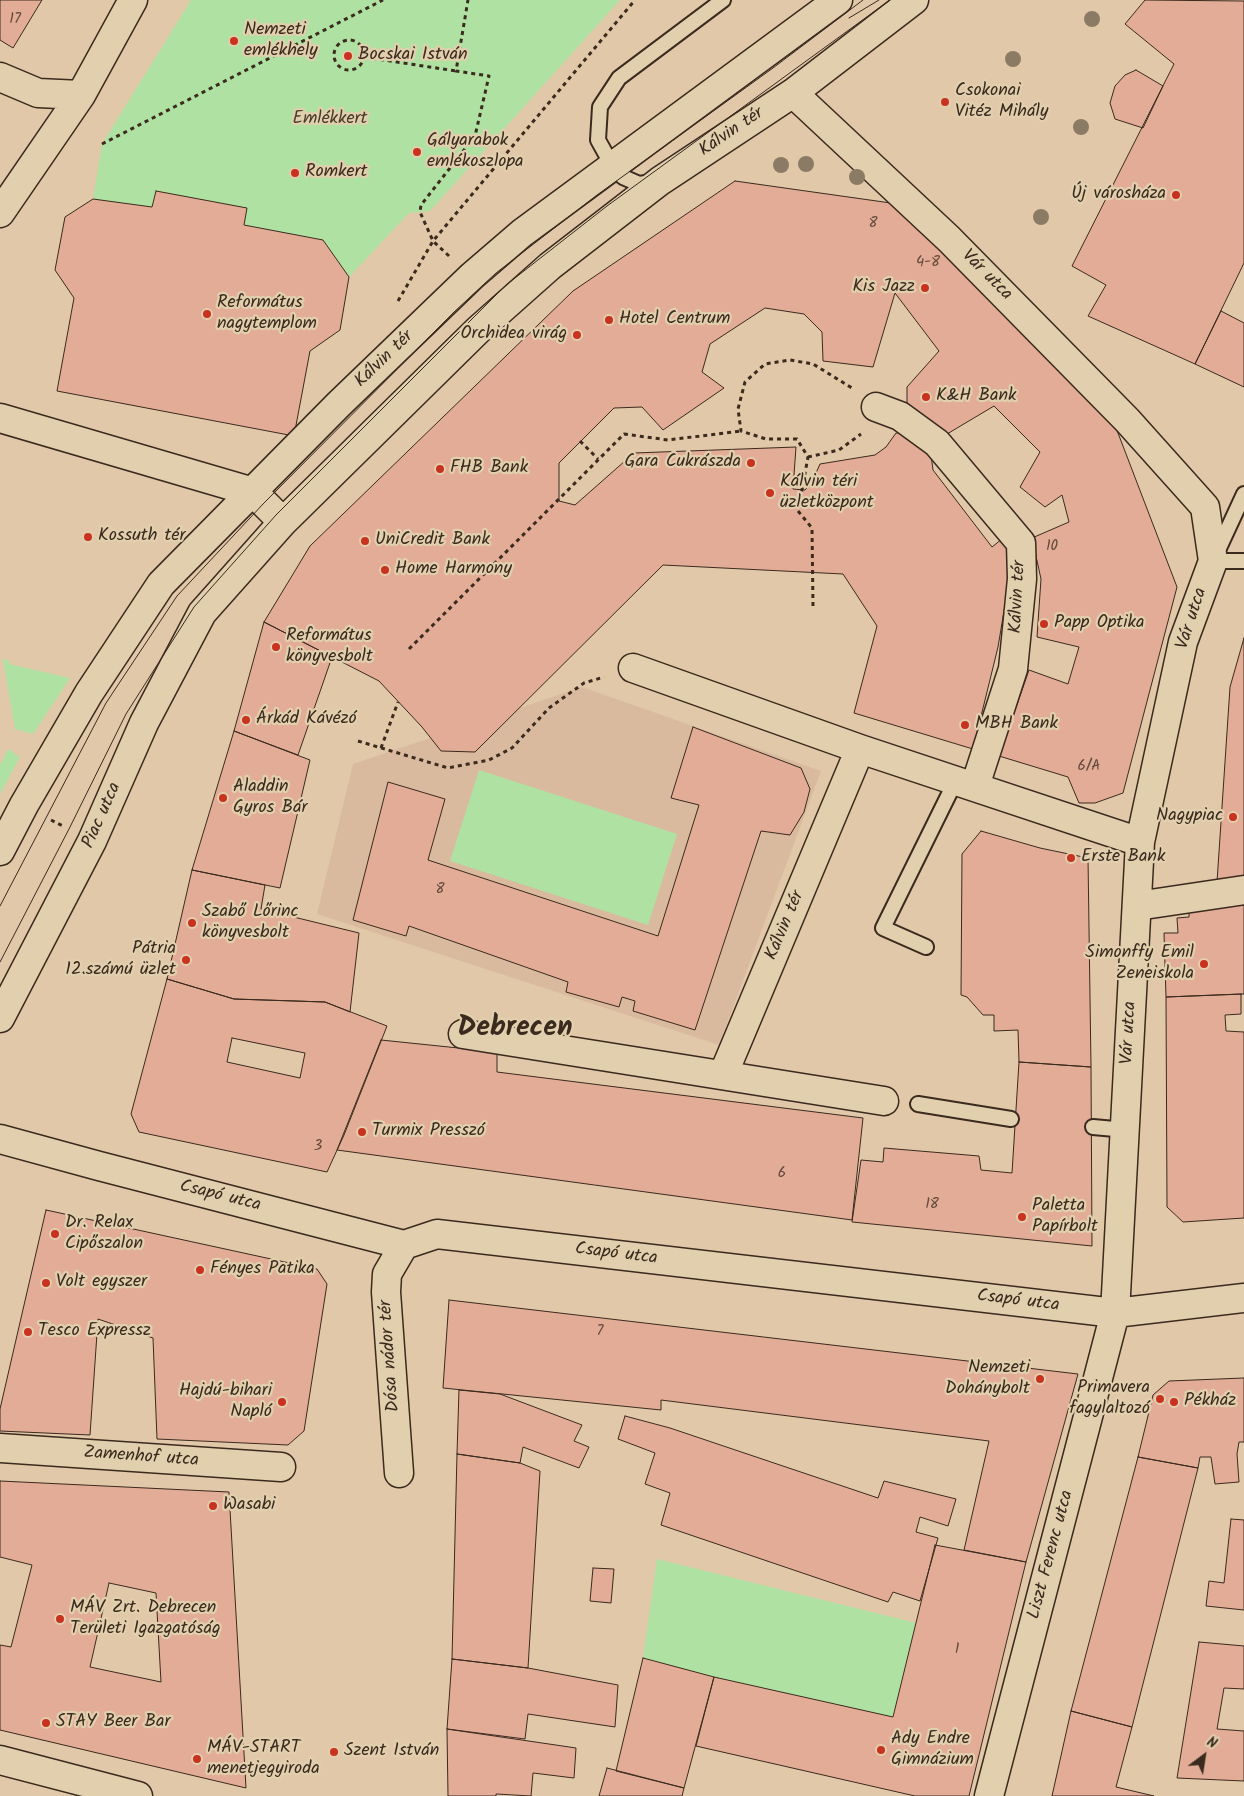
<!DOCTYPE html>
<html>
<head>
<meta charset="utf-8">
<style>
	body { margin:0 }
	#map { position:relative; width:1244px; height:1796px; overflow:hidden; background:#e1c8a9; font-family:Kalam,sans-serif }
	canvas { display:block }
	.north { position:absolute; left:1179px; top:1731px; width:50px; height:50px; -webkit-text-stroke:4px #e1cfad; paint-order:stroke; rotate:31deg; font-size:14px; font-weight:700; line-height:20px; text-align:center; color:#3b2a1e }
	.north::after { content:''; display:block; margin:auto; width:18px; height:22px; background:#3b2a1e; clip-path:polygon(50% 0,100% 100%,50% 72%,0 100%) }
</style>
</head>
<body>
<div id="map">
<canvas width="1244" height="1796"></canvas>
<div class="north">N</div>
</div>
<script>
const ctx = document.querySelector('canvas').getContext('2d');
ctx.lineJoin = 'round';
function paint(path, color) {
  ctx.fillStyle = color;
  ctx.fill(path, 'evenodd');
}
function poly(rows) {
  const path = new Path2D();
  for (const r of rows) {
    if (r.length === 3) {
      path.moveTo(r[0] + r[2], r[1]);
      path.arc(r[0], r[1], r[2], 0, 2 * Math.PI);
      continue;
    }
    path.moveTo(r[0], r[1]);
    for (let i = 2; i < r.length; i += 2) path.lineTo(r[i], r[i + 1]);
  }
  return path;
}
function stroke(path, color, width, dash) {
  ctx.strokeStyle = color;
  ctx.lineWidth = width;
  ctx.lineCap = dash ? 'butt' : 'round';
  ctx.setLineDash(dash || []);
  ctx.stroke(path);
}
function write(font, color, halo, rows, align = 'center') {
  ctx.font = font + ' Kalam,sans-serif';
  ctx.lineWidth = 4.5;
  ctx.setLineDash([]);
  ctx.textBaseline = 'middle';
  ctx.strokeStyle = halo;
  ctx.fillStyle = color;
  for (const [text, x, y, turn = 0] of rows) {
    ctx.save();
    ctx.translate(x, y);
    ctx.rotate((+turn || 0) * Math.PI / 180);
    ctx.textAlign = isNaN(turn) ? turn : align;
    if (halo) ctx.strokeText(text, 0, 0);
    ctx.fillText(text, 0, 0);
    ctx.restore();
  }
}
paint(poly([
	[582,687,821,771,719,1045,317,914,353,764]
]), '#daba9f');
paint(poly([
	[191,0,620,0,430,211,409,213,349,277,323,240,244,225,247,208,156,191,152,207,93,199,102,144],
	[3,659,9,660,9,664,70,678,33,734,15,729],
	[8,749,20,757,0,794,0,765],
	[479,770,677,834,648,925,450,861],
	[657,1559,916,1623,893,1717,714,1677,643,1658]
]), '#afe1a2');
const building = poly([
	[0,0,42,0,13,48,0,40,0,0],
	[1145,0,1244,1,1244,263,1195,364,1088,316,1106,285,1072,266,1174,64,1125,24,1145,0],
	[1136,70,1163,86,1143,128,1115,119,1110,103,1115,86,1125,75,1136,70],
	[735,181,905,205,1113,420,1177,587,1123,793,1095,803,1079,803,1068,777,999,756,1029,670,1068,684,1079,647,1037,637,1041,579,1032,538,1069,522,1062,495,1045,507,1020,487,1040,452,994,406,942,437,907,410,907,387,939,351,895,293,873,367,823,361,822,332,804,314,765,308,710,344,702,372,724,388,663,430,642,407,614,408,559,463,559,501,575,505,634,453,796,447,793,489,805,490,812,482,820,464,875,455,886,447,896,433,916,433,930,447,933,470,992,547,1002,539,1017,557,1008,587,998,647,973,749,854,713,877,626,843,574,663,565,475,752,441,751,422,727,379,681,264,622,310,546,573,291,735,181],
	[156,191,247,208,244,225,323,240,349,277,340,330,310,351,294,436,57,391,74,298,55,270,65,217,93,199,152,207,156,191],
	[1221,311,1244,323,1244,387,1195,364,1221,311],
	[264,622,332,657,298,755,234,731,264,622],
	[1244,638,1244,878,1217,882,1230,687,1244,638],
	[693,727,801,768,810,789,804,812,790,835,761,831,695,1030,633,1011,635,1001,622,997,619,1007,566,992,568,982,409,926,406,936,353,920,388,782,445,799,428,860,658,936,699,805,671,798,693,727],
	[234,731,310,760,280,888,192,870,234,731],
	[981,831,1040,848,1088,858,1091,1067,1019,1062,1018,1030,994,1031,994,1015,983,1015,967,997,961,995,962,854,981,831],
	[192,870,265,885,261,909,359,933,350,1012,325,1002,234,999,167,979,192,870],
	[1244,900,1244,994,1166,997,1164,933,1178,933,1177,918,1189,917,1189,902,1244,900],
	[167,979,234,999,325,1002,387,1026,344,1135,327,1172,139,1132,131,1114,167,979],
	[232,1038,305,1053,300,1078,227,1062,232,1038],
	[1241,994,1241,1014,1225,1015,1226,1031,1244,1032,1244,1218,1183,1222,1167,1207,1166,997,1241,994],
	[381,1040,497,1052,497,1072,863,1118,852,1220,337,1150,381,1040],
	[1019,1062,1091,1067,1092,1246,852,1222,861,1160,883,1162,884,1148,979,1156,981,1170,1012,1173,1019,1062],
	[46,1210,317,1269,327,1284,304,1431,288,1445,157,1439,153,1338,98,1319,90,1435,0,1431,0,1409,46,1210],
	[449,1300,1078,1374,1026,1562,964,1550,989,1441,661,1400,661,1410,443,1388,449,1300],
	[1244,1378,1244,1442,1239,1442,1237,1454,1239,1482,1215,1484,1211,1457,1200,1457,1198,1468,1138,1457,1153,1395,1169,1381,1244,1378],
	[459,1390,500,1394,582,1425,574,1441,589,1447,579,1468,523,1447,520,1463,457,1454,459,1390],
	[625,1416,670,1428,878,1498,884,1481,956,1499,948,1526,920,1517,916,1532,938,1538,920,1601,893,1592,888,1602,661,1525,670,1493,645,1484,655,1453,618,1439,625,1416],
	[457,1454,520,1463,540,1471,528,1668,452,1659,457,1454],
	[1138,1457,1198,1468,1132,1727,1071,1711,1138,1457],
	[0,1481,229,1492,246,1788,0,1730,0,1645,11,1647,32,1565,0,1557,0,1481],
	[109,1583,156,1593,161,1682,90,1667,109,1583],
	[1231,1519,1244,1520,1244,1610,1206,1606,1209,1581,1224,1583,1231,1519],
	[935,1545,1026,1562,969,1796,915,1796,696,1746,714,1677,893,1717,935,1545],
	[593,1568,614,1569,611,1603,590,1601,593,1568],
	[1199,1642,1244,1646,1244,1689,1224,1688,1217,1729,1244,1731,1244,1781,1177,1778,1199,1642],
	[643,1658,714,1677,684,1788,616,1771,643,1658],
	[452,1659,528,1668,618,1685,615,1727,528,1714,525,1739,447,1729,452,1659],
	[1071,1711,1132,1727,1116,1787,1154,1796,1052,1796,1071,1711],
	[447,1729,576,1748,574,1778,533,1773,531,1796,496,1794,496,1796,448,1796,447,1729],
	[607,1768,684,1788,682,1796,599,1796,607,1768]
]);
paint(building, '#e2ac97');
stroke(building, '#3b2a1e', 1);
const lane = poly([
	[653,182,639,184,623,177,613,167,598,140,600,107,619,78,723,0],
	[1244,494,1213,561,1244,561],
	[926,947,883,928,956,780],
	[918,1104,1011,1119],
	[1093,1127,1126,1130]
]);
const street = poly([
	[0,77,38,93,81,95],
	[793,93,949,239,1127,420,1205,507,1213,561,1183,642,1140,842,1115,1313,989,1796],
	[0,213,81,95,133,0],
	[876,407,900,416,937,443,1021,543,1022,579,1013,669,975,786],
	[0,418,253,492,283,522],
	[633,668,860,749,1140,842],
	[0,851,24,805,89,693,161,584,339,404,472,276,522,233,838,0],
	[1137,906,1244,890],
	[0,1018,92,841,144,723,202,613,283,522,478,330,550,266,660,181,793,93,914,0],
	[463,1034,884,1101],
	[723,1075,860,749],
	[0,1139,99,1166,404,1245,437,1234,1115,1313,1244,1298],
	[0,1448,281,1467],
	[399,1473,386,1292,387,1274,404,1245],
	[0,1760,138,1796]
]);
stroke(lane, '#3b2a1e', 18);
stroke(street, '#3b2a1e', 31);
stroke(poly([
	[349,55,15],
	[364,57,456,71],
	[102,144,383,0],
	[449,256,433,241,420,212,421,205,475,136,489,76,456,71,468,0],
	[398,301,433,241,635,0],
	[580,441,598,459],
	[808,457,839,450,861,434],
	[813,606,812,528,798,511,808,457,797,439,766,439,741,431,738,409,745,382,765,364,790,360,813,364,852,388],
	[409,649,624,434,668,440,741,431],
	[358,741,448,768,489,760,512,748,549,708,584,683,604,677],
	[381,748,398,702],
	[51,820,63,826]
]), '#3b2a1e', 3, [4, 4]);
stroke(lane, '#e1cfad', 14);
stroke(street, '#e1cfad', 28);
stroke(poly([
	[849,18,879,0],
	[0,906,106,703,177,596,264,503,454,312,496,273,597,195,773,68,863,0],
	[0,962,69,829,126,714,194,607,276,515,506,285,607,206,890,0]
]), '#3b2a1e', 1);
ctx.fillStyle = '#8c7b64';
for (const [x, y] of [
	[1092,19],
	[1013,59],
	[1081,127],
	[806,164],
	[781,165],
	[857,177],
	[1041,217]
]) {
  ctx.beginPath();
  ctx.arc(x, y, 8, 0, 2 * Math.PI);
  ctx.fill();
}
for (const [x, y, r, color] of [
	[234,41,5,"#c8321e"],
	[348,56,5,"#c8321e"],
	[945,102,5,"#c8321e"],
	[417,152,5,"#c8321e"],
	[295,173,5,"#c8321e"],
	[1176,195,5,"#c8321e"],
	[925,288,5,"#c8321e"],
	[207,314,5,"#c8321e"],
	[609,320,5,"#c8321e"],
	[577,335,5,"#c8321e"],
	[926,397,5,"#c8321e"],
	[751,463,5,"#c8321e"],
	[440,469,5,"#c8321e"],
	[770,493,5,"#c8321e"],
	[88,537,5,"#c8321e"],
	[365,541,5,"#c8321e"],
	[385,570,5,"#c8321e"],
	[1044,624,5,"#c8321e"],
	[276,647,5,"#c8321e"],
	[246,720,5,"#c8321e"],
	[965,725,5,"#c8321e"],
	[223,798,5,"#c8321e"],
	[1233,817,5,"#c8321e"],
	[1071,858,5,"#c8321e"],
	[192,923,5,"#c8321e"],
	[186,960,5,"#c8321e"],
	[1204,964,5,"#c8321e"],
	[362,1132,5,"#c8321e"],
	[1022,1217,5,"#c8321e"],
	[55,1234,5,"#c8321e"],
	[200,1270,5,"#c8321e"],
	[46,1283,5,"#c8321e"],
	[28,1332,5,"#c8321e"],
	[1040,1379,5,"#c8321e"],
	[1160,1399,5,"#c8321e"],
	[282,1402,5,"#c8321e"],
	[1174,1402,5,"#c8321e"],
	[213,1506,5,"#c8321e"],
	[60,1619,5,"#c8321e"],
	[46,1723,5,"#c8321e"],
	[881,1750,5,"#c8321e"],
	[334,1752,5,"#c8321e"],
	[197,1759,5,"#c8321e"]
]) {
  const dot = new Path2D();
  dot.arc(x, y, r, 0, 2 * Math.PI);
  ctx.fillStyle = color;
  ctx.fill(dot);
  stroke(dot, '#e1cfad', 2);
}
write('15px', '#654a3c', null, [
	["17",15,20],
	["8",873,224],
	["4-8",928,263],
	["10",1052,547],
	["6/A",1089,767],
	["8",440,890],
	["3",318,1147],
	["6",782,1174],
	["18",932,1205],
	["7",600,1332],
	["1",957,1650]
]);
write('18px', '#3b2a1e', '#e1cfad', [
	["Nemzeti",244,31],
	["emlékhely",244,52],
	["Bocskai István",358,56],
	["Csokonai",955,92],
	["Vitéz Mihály",955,113],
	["Gályarabok",427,142],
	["emlékoszlopa",427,163],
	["Romkert",305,173],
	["Új városháza",1166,195,"right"],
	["Kis Jazz",915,288,"right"],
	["Református",217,304],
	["nagytemplom",217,325],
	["Hotel Centrum",619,320],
	["Orchidea virág",567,335,"right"],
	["K&H Bank",936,397],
	["Gara Cukrászda",741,463,"right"],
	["FHB Bank",450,469],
	["Kálvin téri",780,483],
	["üzletközpont",780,504],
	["Kossuth tér",98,537],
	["UniCredit Bank",375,541],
	["Home Harmony",395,570],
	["Papp Optika",1054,624],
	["Református",286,637],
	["könyvesbolt",286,658],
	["Árkád Kávézó",256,720],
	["MBH Bank",975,725],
	["Aladdin",233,788],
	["Gyros Bár",233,809],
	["Nagypiac",1223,817,"right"],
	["Erste Bank",1081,858],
	["Szabő Lőrinc",202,913],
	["könyvesbolt",202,934],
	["Pátria",176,950,"right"],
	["12.számú üzlet",176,971,"right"],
	["Simonffy Emil",1194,954,"right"],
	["Zeneiskola",1194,975,"right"],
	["Turmix Presszó",372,1132],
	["Paletta",1032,1207],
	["Papírbolt",1032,1228],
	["Dr. Relax",65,1224],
	["Cipőszalon",65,1245],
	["Fényes Patika",210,1270],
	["Volt egyszer",56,1283],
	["Tesco Expressz",38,1332],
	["Nemzeti",1030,1369,"right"],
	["Dohánybolt",1030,1390,"right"],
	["Primavera",1150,1389,"right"],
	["fagylaltozó",1150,1410,"right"],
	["Hajdú-bihari",272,1392,"right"],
	["Napló",272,1413,"right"],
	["Pékház",1184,1402],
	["Wasabi",223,1506],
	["MÁV Zrt. Debrecen",70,1609],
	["Területi Igazgatóság",70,1630],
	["STAY Beer Bar",56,1723],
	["Ady Endre",891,1740],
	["Gimnázium",891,1761],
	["MÁV-START",207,1749],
	["menetjegyiroda",207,1770],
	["Szent István",344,1752]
], 'left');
write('18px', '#473c2b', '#e1cfad', [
	["Emlékkert",330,120]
]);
write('18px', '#3b2a1e', '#e1cfad', [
	["Kálvin tér",732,133,-34],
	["Vár utca",986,276,45],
	["Kálvin tér",385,360,-44],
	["Kálvin tér",1019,597,-87],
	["Vár utca",1193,619,-72],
	["Piac utca",103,816,-66],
	["Kálvin tér",786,926,-67],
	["Vár utca",1130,1033,-87],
	["Csapó utca",220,1197,14],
	["Csapó utca",616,1255,7],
	["Csapó utca",1018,1302,7],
	["Dósa nádor tér",391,1356,-94],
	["Zamenhof utca",141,1458,4],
	["Liszt Ferenc utca",1052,1555,-75]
]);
write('bold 28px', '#3b2a1e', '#e1cfad', [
	["Debrecen",515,1030]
]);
</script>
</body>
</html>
